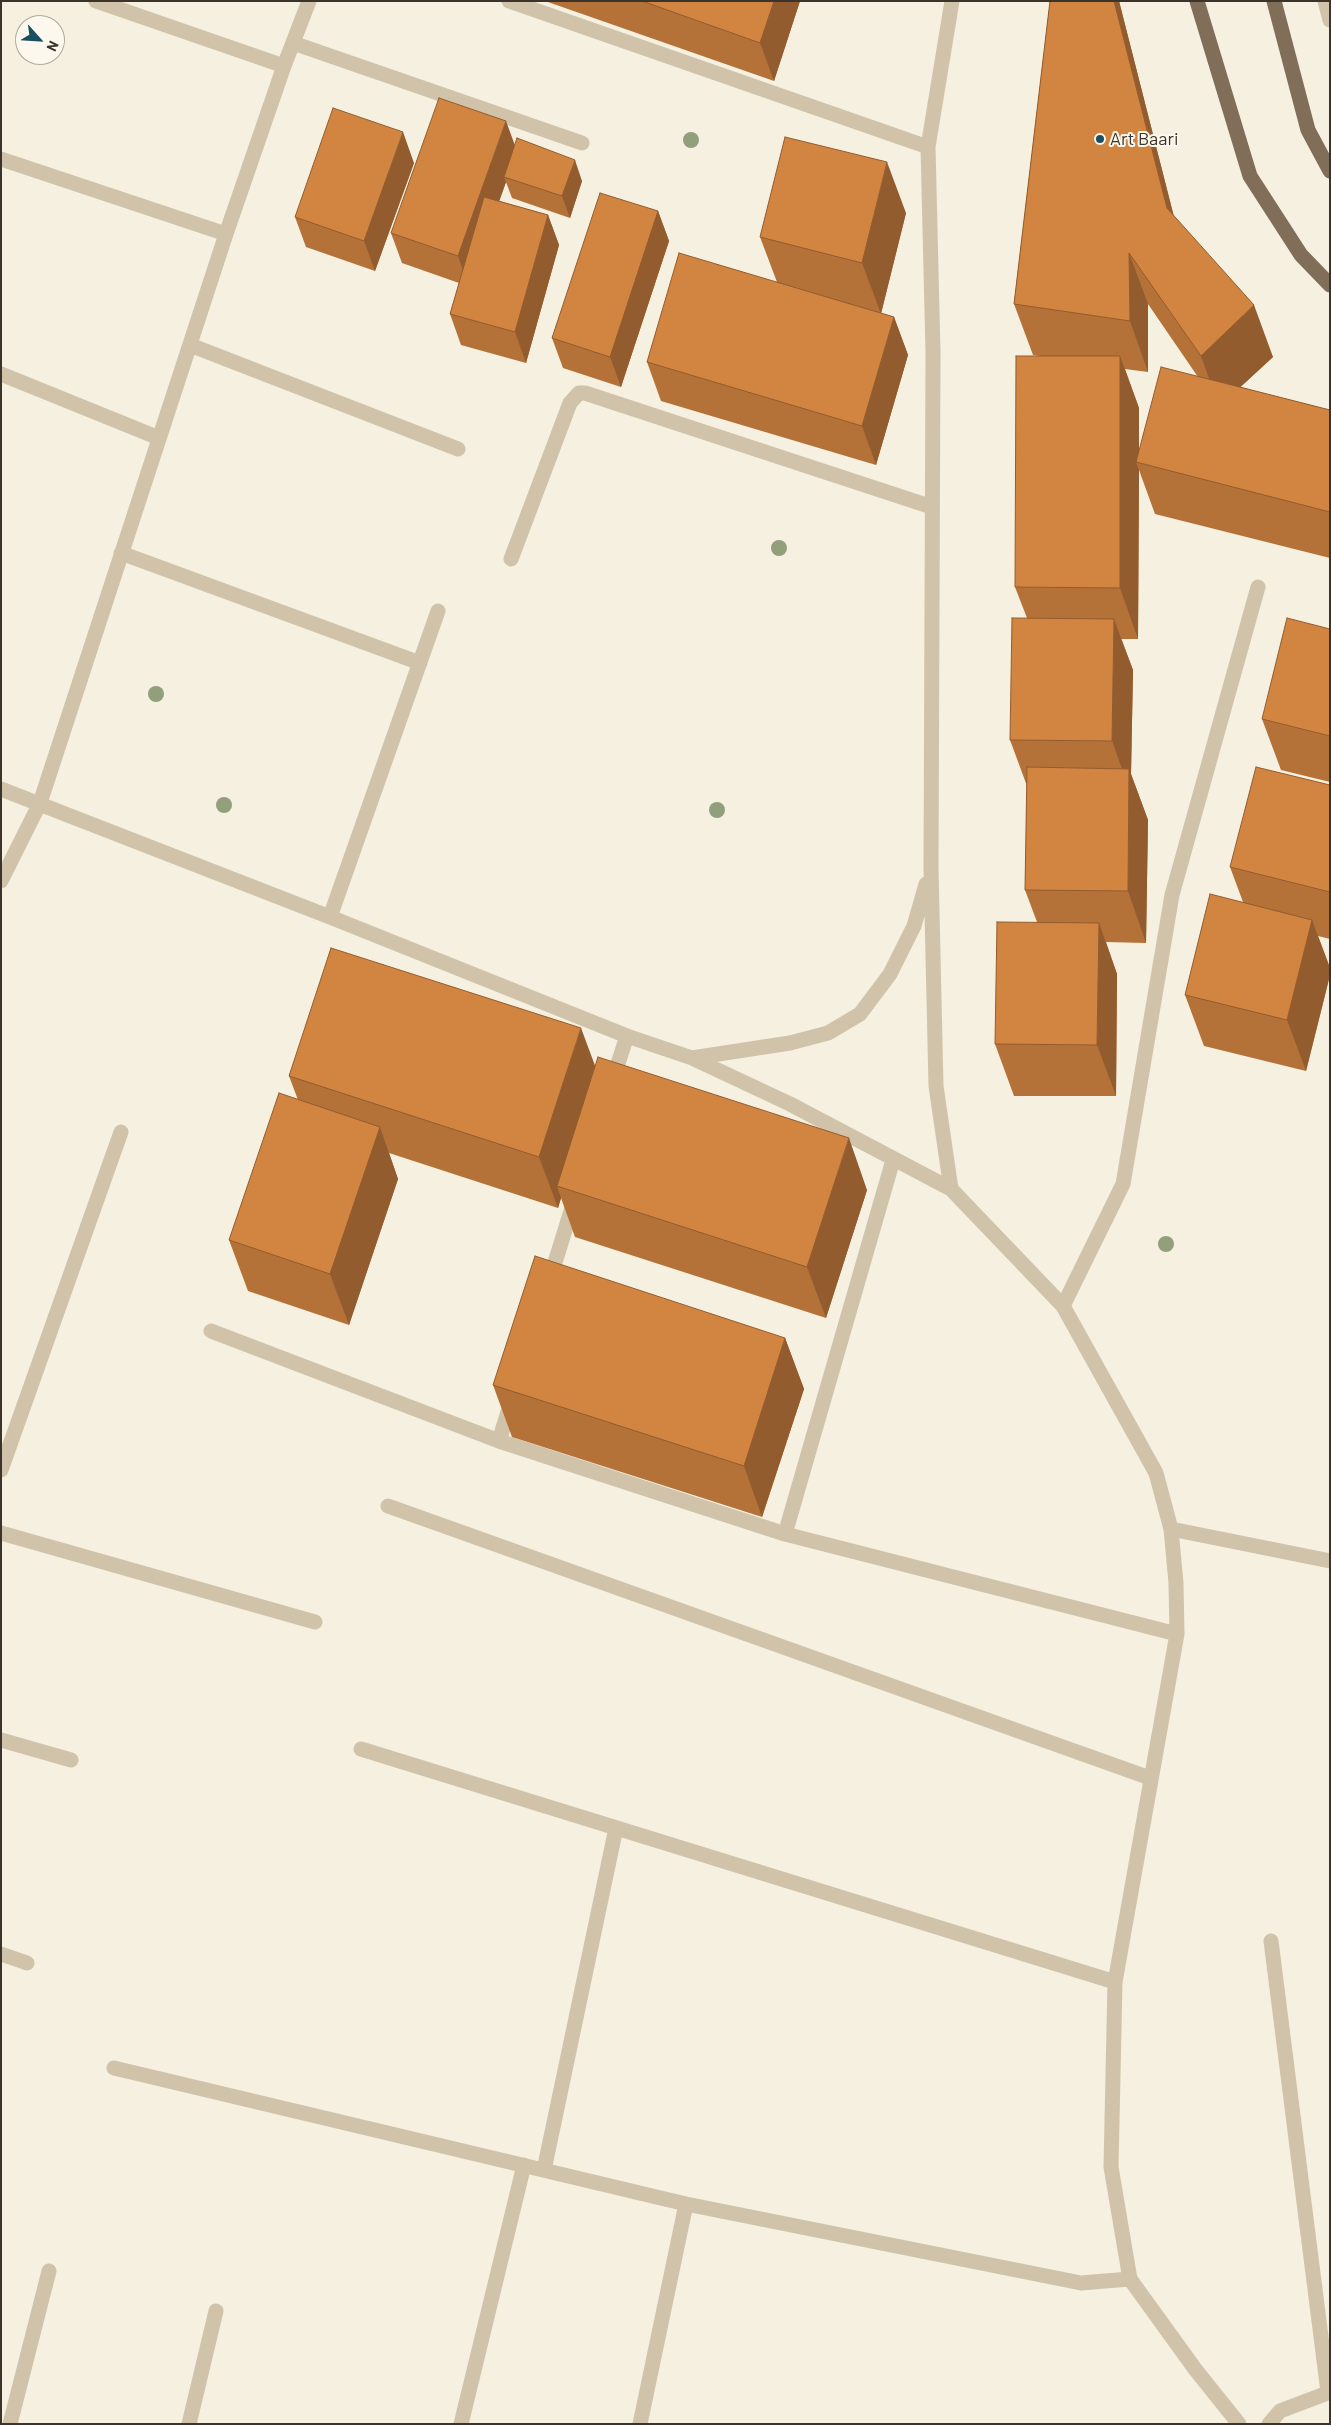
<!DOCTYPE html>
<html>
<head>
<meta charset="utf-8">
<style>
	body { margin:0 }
	#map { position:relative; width:1331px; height:2425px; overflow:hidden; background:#f5f0df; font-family:Barlow,sans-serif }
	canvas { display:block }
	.frame { position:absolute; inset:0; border:2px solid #3c332a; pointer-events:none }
	.north { position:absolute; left:15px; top:15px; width:50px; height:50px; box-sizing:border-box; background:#fcf8ed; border:1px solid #afa99f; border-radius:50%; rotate:116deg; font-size:14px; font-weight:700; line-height:20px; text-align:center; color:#3c332a }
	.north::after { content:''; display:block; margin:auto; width:18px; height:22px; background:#1a4e63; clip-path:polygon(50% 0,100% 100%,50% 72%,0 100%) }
</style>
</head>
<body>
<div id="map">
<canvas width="1331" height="2425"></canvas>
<div class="frame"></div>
<div class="north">N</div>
</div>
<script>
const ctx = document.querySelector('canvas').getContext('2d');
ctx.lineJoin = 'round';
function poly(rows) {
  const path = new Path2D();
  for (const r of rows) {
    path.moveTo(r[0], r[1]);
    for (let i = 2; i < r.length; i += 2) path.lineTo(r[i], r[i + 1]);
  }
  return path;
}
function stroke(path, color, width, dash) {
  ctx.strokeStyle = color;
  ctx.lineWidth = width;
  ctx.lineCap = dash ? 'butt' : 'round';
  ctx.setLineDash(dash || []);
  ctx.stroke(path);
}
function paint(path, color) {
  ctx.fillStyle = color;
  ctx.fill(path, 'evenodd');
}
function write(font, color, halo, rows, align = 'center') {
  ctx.font = font + ' Barlow,sans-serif';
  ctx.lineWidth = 4;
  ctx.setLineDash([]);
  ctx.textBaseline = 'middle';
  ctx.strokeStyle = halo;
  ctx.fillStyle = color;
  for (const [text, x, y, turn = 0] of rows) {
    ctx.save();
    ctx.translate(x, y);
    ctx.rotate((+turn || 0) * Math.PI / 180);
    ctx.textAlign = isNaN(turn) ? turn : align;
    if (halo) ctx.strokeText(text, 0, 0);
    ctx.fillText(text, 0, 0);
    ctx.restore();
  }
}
stroke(poly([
	[96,1,284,66],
	[509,1,928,147],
	[1325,1,1330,20],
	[293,43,582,143],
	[1,159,226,234],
	[190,345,458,449],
	[1,374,159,438],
	[121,553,420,663],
	[511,559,570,403,579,393,585,393,932,507],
	[1,789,330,917,627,1036,692,1058,790,1104,951,1189,1063,1306,1156,1473,1171,1529,1176,1583,1177,1634,1115,1982,1111,2167,1130,2279,1195,2369,1239,2424],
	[1,881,40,803,226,234,284,66,309,1],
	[330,917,438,611],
	[692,1058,790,1043,828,1033,860,1014,890,974,914,926,926,884],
	[612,1082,627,1036],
	[951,1189,936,1086,931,868,933,352,928,147,952,1],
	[549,1282,574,1201],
	[1063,1306,1123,1184,1172,895,1258,587],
	[211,1331,499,1441,785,1534,1177,1634],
	[499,1441,511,1402],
	[1,1470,121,1132],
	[388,1506,1150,1778],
	[1171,1529,1330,1561],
	[1,1533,315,1622],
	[785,1534,893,1160],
	[1,1740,71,1760],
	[361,1749,1115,1982],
	[1271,1941,1328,2392],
	[1,1954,27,1963],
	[114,2068,686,2204,1081,2283,1130,2279],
	[544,2170,616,1828],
	[10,2424,49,2271],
	[189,2424,216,2311],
	[461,2424,524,2165],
	[640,2424,686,2204],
	[1269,2424,1280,2411,1330,2392]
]), '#d0c3a9', 15);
stroke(poly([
	[1197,1,1250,176,1301,255,1330,285],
	[1274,1,1308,130,1330,171]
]), '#806e59', 15);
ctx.fillStyle = '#919f7b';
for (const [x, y] of [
	[691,140],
	[779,548],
	[156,694],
	[224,805],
	[717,810],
	[1166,1244]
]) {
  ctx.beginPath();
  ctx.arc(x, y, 8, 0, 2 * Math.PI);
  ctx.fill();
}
paint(poly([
	[545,1,800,1,774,81],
	[1050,1,1119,1,1174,217,1273,357,1240,387,1330,410,1330,558,1155,514,1139,470,1138,639,1121,639,1133,670,1131,774,1148,820,1146,943,1106,942,1117,974,1116,1096,1014,1096,995,1044,1037,922,1025,890,1027,786,1010,740,1027,618,1015,587,1040,356,1033,355,1014,304],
	[1148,304,1198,377,1139,451,1139,408,1125,369,1148,372],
	[515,145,582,181,570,218,512,198,506,182,499,201,548,215,559,245,526,363,461,345,450,314,459,283,402,263,391,233],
	[414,163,375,271,306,247,295,217],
	[658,211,669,241,621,387,563,368,552,338],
	[906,213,881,313,894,317,908,355,876,465,661,401,647,362,777,282,760,237],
	[1330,629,1330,782,1281,770,1262,719],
	[1330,785,1330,939,1318,936,1330,968,1330,975,1306,1071,1204,1046,1185,995,1243,902,1230,867],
	[595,1066,867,1190,826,1318,575,1237,561,1198,558,1208,389,1153,398,1179,349,1325,248,1291,229,1240,298,1100,289,1076],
	[785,1338,804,1389,762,1517,512,1437,493,1385]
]), '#b57238');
paint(poly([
	[774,1,800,1,774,81,760,43],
	[1114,1,1119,1,1185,260,1167,208],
	[506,121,517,151,504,177,506,182,469,287,458,256],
	[403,132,414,163,375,271,364,241],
	[575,160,582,181,570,218,562,196],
	[887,162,906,213,881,314,862,263],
	[658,211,669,241,621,387,610,357],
	[548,215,559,245,526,363,515,332],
	[1129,253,1148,304,1148,372,1130,321],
	[1254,305,1273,357,1219,407,1201,356],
	[894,317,908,355,876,465,862,426],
	[1120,356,1139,408,1139,463,1136,462,1139,470,1138,639,1120,588],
	[1114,619,1133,670,1131,774,1148,820,1146,943,1128,891,1129,788,1112,741],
	[1312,920,1330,968,1330,975,1306,1071,1287,1020],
	[1099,923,1117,974,1116,1096,1097,1045],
	[581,1028,600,1079,557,1186,561,1198,558,1208,539,1157],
	[380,1127,398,1179,349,1325,330,1274],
	[849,1138,867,1190,826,1318,807,1267],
	[785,1338,804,1389,762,1517,744,1466]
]), '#935c2e');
const building = poly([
	[642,1,774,1,760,43,642,1],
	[1050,1,1114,1,1167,208,1254,305,1201,356,1129,253,1130,321,1014,304,1050,1],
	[439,98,506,121,458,256,391,233,439,98],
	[333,108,403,132,364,241,295,217,333,108],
	[785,137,887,162,862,263,760,237,785,137],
	[517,138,575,160,562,196,504,177,517,138],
	[600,193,658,211,610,357,552,338,600,193],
	[484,197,548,215,515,332,450,314,484,197],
	[679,253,894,317,862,426,647,362,679,253],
	[1016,356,1120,356,1120,588,1015,587,1016,356],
	[1161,367,1330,410,1330,512,1136,462,1161,367],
	[1012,618,1114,619,1112,741,1010,740,1012,618],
	[1287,618,1330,629,1330,736,1262,719,1287,618],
	[1027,767,1129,769,1128,891,1025,890,1027,767],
	[1256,767,1330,785,1330,892,1230,867,1256,767],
	[1210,894,1312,920,1287,1020,1185,995,1210,894],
	[997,922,1099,923,1097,1045,995,1044,997,922],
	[331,948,581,1028,539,1157,289,1076,331,948],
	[598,1057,849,1138,807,1267,557,1186,598,1057],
	[279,1093,380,1127,330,1274,229,1240,279,1093],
	[535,1256,785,1338,744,1466,493,1385,535,1256]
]);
paint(building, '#d28441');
stroke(building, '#935c2e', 1);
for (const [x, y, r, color] of [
	[1100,139,5,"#1a4e63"]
]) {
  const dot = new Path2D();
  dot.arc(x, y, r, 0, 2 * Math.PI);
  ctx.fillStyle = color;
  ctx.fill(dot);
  stroke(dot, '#fcf8ed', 2);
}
write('18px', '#3c332a', '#fcf8ed', [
	["Art Baari",1110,139]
], 'left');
</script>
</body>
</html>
